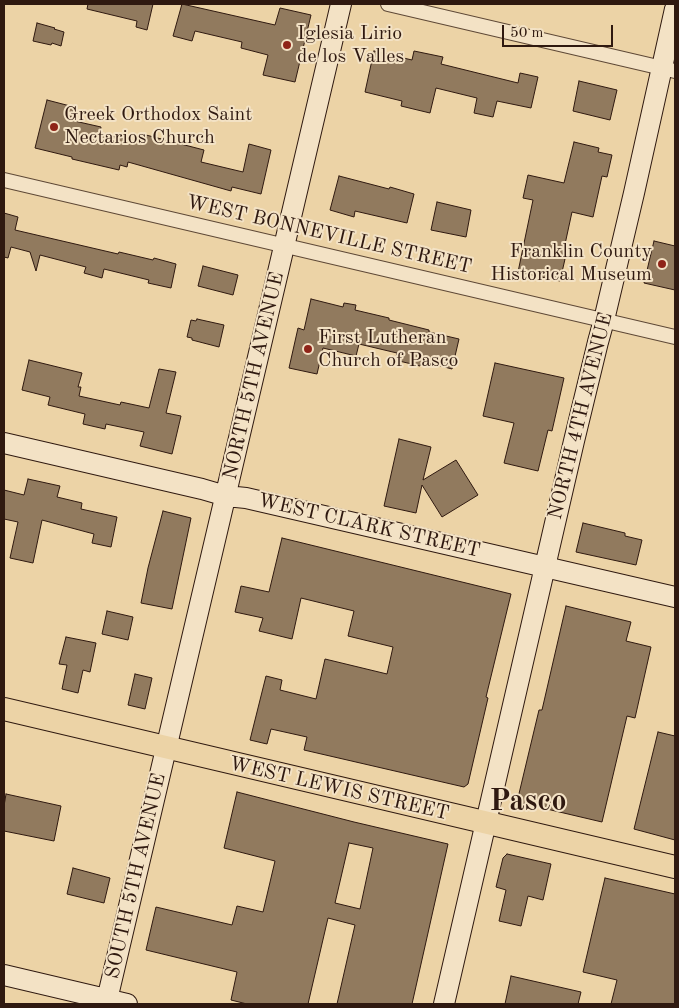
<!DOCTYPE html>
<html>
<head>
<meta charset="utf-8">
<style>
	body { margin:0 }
	#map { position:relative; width:679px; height:1008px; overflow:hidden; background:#ecd3a6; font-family:"Old Standard TT",serif }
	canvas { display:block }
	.frame { position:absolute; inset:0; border:5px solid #2f1910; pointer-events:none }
	.scale { position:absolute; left:502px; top:25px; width:111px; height:22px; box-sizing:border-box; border:2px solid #2f1910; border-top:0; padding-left:6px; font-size:15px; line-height:18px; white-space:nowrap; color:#2f1910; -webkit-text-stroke:4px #f3e2c5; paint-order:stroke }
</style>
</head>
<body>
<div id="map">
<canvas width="679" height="1008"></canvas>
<div class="frame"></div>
<div class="scale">50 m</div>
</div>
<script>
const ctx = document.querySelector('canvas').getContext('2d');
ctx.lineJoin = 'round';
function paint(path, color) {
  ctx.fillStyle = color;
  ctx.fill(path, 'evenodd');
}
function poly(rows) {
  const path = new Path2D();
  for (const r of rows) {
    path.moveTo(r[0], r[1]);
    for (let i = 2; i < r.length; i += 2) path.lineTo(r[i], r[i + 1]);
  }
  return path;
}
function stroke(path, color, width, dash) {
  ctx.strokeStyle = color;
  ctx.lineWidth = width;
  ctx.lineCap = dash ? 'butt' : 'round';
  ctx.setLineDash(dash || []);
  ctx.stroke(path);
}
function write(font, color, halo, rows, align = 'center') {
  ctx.font = font + ' "Old Standard TT",serif';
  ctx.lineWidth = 4;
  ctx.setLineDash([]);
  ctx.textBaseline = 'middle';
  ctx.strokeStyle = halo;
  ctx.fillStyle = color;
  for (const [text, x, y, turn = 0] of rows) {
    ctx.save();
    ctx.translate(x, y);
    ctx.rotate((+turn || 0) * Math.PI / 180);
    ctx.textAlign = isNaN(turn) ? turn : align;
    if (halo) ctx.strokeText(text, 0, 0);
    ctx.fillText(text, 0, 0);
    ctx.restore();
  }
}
const building = poly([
	[88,4,153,4,147,30,136,27,137,21,87,9,88,4],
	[182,4,275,25,280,8,311,15,295,82,263,75,268,55,241,48,242,42,195,31,192,41,173,36,182,4],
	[37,23,55,28,54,29,64,32,61,46,52,43,51,45,33,41,37,23],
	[374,51,412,60,414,51,443,57,441,64,518,83,520,73,538,77,531,108,497,101,493,117,474,113,477,98,436,88,430,113,401,106,402,101,365,92,374,51],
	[579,81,617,90,610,120,573,111,579,81],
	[47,100,74,107,70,120,101,127,100,133,143,144,146,135,204,150,201,162,243,172,249,144,271,150,261,194,232,187,231,191,128,162,127,167,120,165,119,170,72,159,72,157,35,148,47,100],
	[574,142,599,148,598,152,612,155,607,177,602,176,593,217,572,212,562,258,565,259,560,281,518,272,533,200,523,198,528,175,564,183,574,142],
	[339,176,389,189,390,187,414,194,407,223,355,211,354,217,330,210,339,176],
	[437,202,471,210,466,237,431,230,437,202],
	[4,213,18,217,15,230,118,254,119,252,153,260,154,258,176,264,171,288,148,283,149,280,104,269,102,278,84,273,86,267,40,255,36,271,30,252,11,247,8,258,4,257,4,213],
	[654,241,675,246,675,290,644,283,654,241],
	[203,266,238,275,233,295,198,286,203,266],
	[311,299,343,307,344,303,356,305,355,310,389,318,389,320,429,330,429,332,459,339,452,369,422,361,420,366,395,360,397,353,359,344,356,356,323,348,317,374,289,368,298,328,304,330,311,299],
	[197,319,224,325,219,347,192,340,192,338,187,337,191,320,196,321,197,319],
	[29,360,82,373,78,387,81,387,79,396,120,405,121,402,149,408,159,369,176,372,166,413,181,416,172,454,140,446,144,432,106,424,105,429,83,424,85,414,48,405,50,397,22,390,29,360],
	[495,363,564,378,552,431,548,430,538,471,504,463,514,423,483,416,495,363],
	[399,439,431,447,423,480,456,460,478,495,442,517,422,485,416,513,384,506,399,439],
	[28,479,60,486,57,497,82,503,81,509,117,517,111,547,92,543,94,534,42,520,33,563,10,558,18,522,4,519,4,490,24,495,28,479],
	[163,511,191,518,172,609,141,603,148,568,163,511],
	[583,523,625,533,625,536,642,540,636,565,576,552,583,523],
	[282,538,511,594,486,697,488,698,468,784,464,787,304,750,307,737,271,729,267,744,250,740,266,676,282,680,280,690,316,699,325,659,387,674,393,647,348,636,354,611,301,598,292,639,259,631,263,618,235,612,241,586,269,592,282,538],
	[566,606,631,622,626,641,651,647,635,718,627,716,602,822,517,802,539,710,542,710,566,606],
	[107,611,133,617,128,640,102,634,107,611],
	[66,637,96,643,90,672,83,670,78,693,62,689,67,665,59,664,66,637],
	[135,674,152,678,145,709,128,705,135,674],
	[658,732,675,736,675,840,634,829,658,732],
	[237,792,354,822,448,844,412,1004,337,1004,355,925,328,918,308,1004,247,1004,231,1000,237,972,146,950,156,907,232,925,237,906,263,912,275,861,224,848,237,792],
	[349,843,373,848,360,909,335,903,349,843],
	[6,794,61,806,54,841,4,831,4,806,6,794],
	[507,854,551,864,543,900,528,896,521,926,499,921,506,890,496,887,503,858,507,854],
	[73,868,110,878,104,903,67,894,73,868],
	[605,878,675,894,675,1004,611,1004,617,980,583,972,605,878],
	[511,976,581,992,578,1004,505,1004,511,976]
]);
paint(building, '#917a5e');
stroke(building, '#2f1910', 1);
const street = poly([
	[388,4,675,71],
	[4,180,675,337]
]);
const secondary = poly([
	[4,443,202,489,226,496,246,498,675,597],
	[4,975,127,1004],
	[106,1004,341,4],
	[444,1004,574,441,598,342,604,320,634,193,675,9]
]);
const primary = poly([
	[4,709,675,867]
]);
stroke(street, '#5e4836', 16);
stroke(secondary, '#2f1910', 22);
stroke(primary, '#2f1910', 24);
stroke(street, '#f3e2c5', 14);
stroke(secondary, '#f3e2c5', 20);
stroke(primary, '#ecd3a6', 22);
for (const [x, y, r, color] of [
	[287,45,5,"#8f2418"],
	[54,127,5,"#8f2418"],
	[662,264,5,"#8f2418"],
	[308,349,5,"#8f2418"]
]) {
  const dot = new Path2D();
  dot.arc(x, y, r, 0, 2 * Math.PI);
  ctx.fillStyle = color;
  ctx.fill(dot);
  stroke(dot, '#f3e2c5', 2);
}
write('20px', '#2f1910', '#f3e2c5', [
	["Iglesia Lirio",297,34],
	["de los Valles",297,57],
	["Greek Orthodox Saint",64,115],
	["Nectarios Church",64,138],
	["Franklin County",652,252,"right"],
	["Historical Museum",652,275,"right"],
	["First Lutheran",318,338],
	["Church of Pasco",318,361]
], 'left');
write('20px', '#2f1910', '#f3e2c5', [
	["WEST BONNEVILLE STREET",329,235,13],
	["NORTH 5TH AVENUE",254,376,-77],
	["NORTH 4TH AVENUE",581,416,-76],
	["WEST CLARK STREET",369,526,13],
	["WEST LEWIS STREET",339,789,13],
	["SOUTH 5TH AVENUE",136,876,-77]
]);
write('bold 30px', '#2f1910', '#f3e2c5', [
	["Pasco",528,802]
]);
</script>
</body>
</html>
